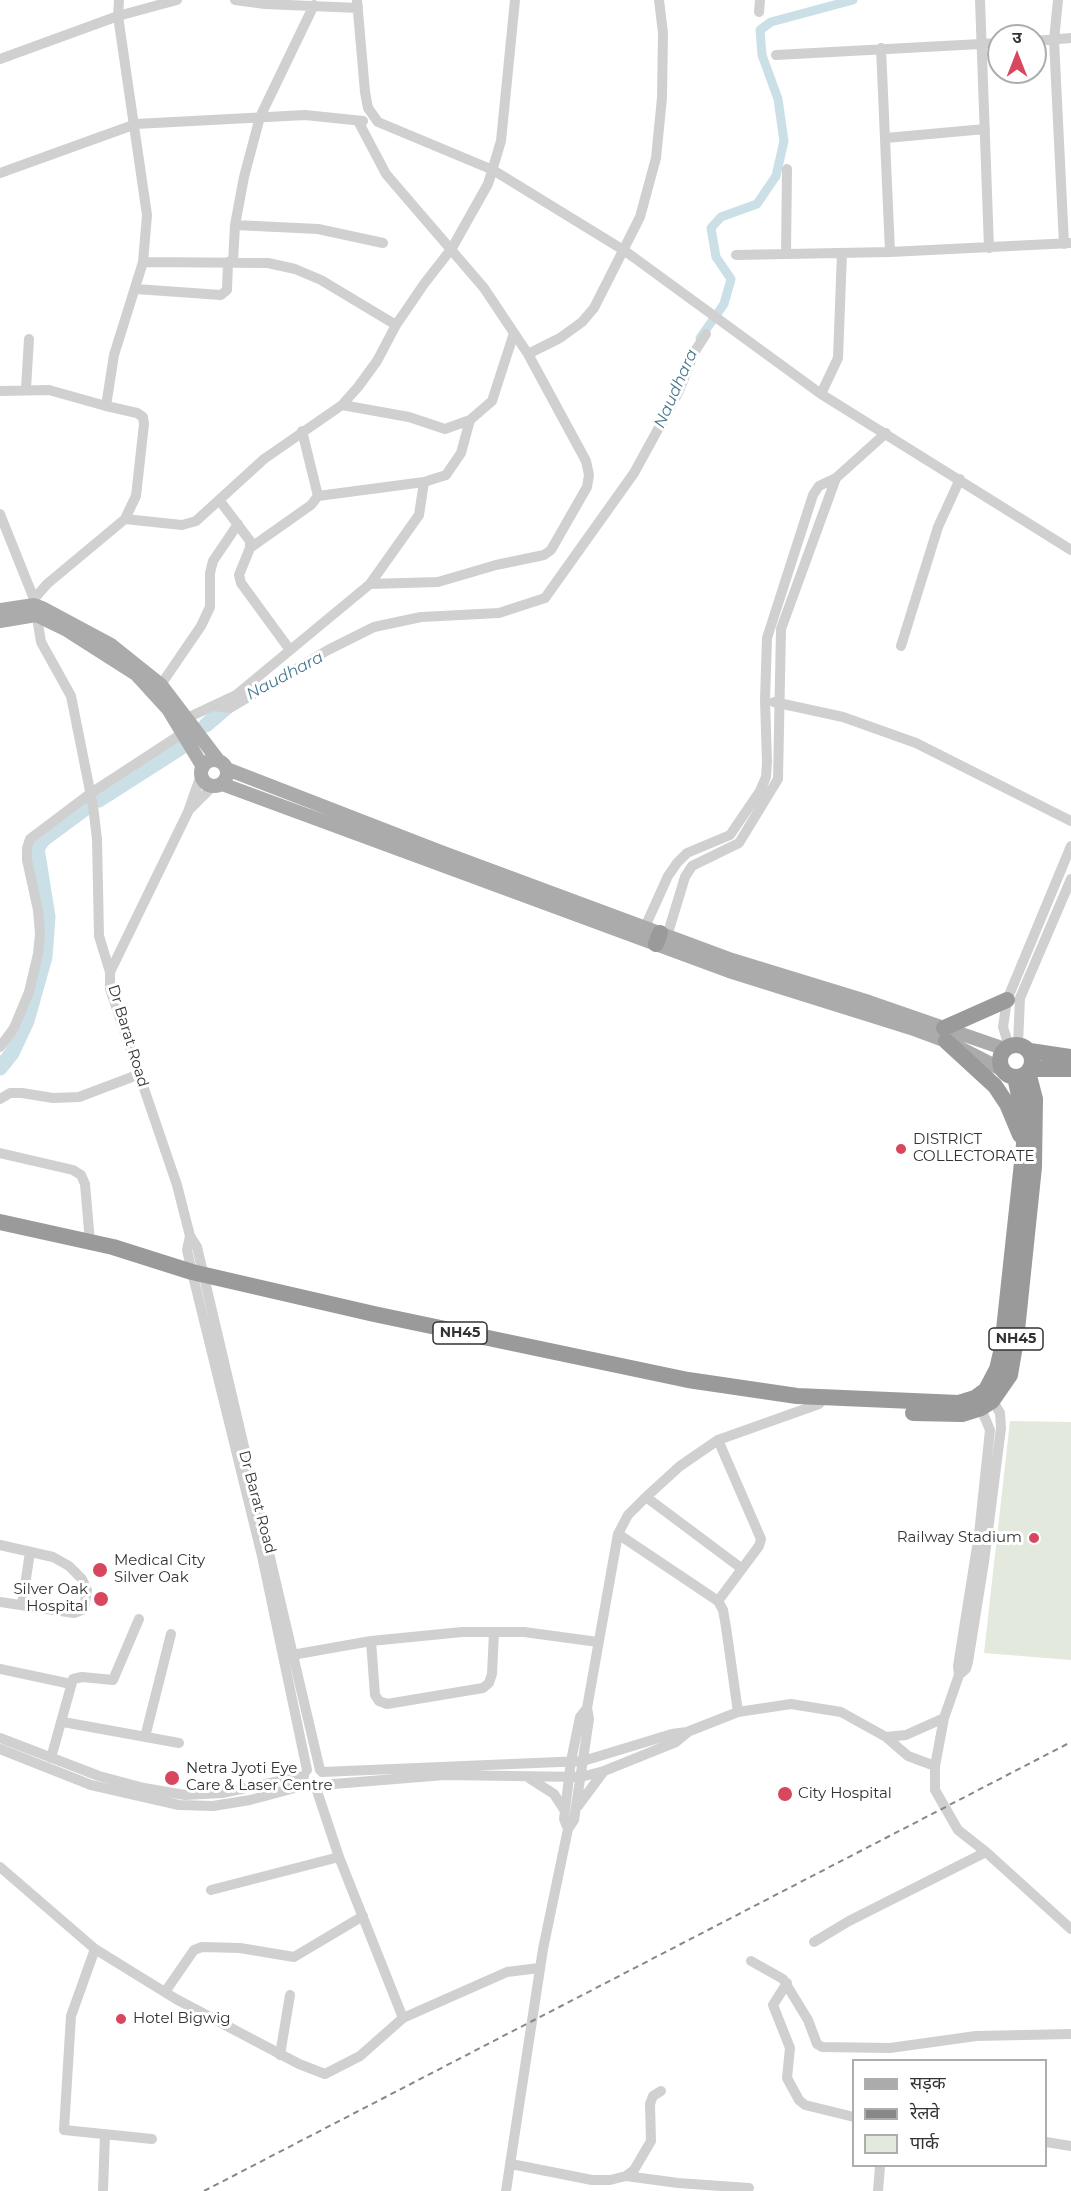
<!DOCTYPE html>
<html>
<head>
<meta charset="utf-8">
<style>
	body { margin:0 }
	#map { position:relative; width:1071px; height:2191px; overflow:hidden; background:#fff; font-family:Montserrat,"Noto Sans Devanagari",sans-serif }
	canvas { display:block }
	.legend { position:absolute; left:852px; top:2059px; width:195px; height:108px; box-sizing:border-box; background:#fff; border:2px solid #adadad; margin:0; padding:8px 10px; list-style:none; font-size:18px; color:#333 }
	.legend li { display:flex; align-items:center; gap:12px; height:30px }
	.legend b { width:30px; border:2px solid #adadad }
	.north { position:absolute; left:987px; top:24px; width:60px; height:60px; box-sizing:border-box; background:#fff; border:2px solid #adadad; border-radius:50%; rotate:0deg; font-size:16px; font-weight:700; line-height:24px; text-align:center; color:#333 }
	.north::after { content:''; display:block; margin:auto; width:21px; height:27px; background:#d7475d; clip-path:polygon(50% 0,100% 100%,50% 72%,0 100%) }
</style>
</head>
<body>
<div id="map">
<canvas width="1071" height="2191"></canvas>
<ul class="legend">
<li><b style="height:8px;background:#ababab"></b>सड़क</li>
<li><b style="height:8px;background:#888"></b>रेलवे</li>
<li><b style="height:16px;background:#e3e9dd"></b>पार्क</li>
</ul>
<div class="north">उ</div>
</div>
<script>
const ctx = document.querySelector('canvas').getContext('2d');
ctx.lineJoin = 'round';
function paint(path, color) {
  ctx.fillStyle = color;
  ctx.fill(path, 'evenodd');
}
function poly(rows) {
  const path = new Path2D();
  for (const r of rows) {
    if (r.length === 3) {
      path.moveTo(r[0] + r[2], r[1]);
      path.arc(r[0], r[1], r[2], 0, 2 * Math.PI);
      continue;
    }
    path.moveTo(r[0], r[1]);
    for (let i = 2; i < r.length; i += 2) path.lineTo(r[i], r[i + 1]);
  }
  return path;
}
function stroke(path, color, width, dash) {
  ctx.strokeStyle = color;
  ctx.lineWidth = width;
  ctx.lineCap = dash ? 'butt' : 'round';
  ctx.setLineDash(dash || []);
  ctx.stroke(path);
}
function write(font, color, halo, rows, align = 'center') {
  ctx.font = font + ' Montserrat,sans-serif';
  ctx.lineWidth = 6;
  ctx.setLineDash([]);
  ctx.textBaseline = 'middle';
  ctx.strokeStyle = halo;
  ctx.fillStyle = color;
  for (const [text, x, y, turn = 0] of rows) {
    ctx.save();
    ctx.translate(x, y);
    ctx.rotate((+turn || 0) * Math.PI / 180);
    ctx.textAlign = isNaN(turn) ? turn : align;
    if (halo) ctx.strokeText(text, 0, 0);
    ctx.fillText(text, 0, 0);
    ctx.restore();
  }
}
paint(poly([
	[1010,1421,1071,1422,1071,1660,984,1653]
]), '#e3e9dd');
stroke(poly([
	[700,338,724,304,731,279,716,257,711,228,721,217,757,204,776,176,784,141,778,99,762,55,760,30,771,22,853,0]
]), '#cbdfe7', 9);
stroke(poly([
	[206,725,227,707],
	[99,800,182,747],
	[0,1068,12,1053,27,1021,45,957,48,917,37,848,44,839,86,808]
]), '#cbdfe7', 15);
stroke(poly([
	[235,0,265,4,358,8],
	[357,0,365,92,368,108,378,122,493,170,625,251,821,394,1071,550],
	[980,0,989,248],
	[1058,0,1054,40,1064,244],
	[759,12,760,0],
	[1035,41,1071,38],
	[881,48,890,252],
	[776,55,999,43],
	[0,59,118,16,177,0],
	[358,121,386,174,484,288,528,354,586,461,589,475,587,487,551,550,544,555,496,565,438,582,370,584],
	[886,138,985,129],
	[0,173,136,124,305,115,363,121],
	[235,225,318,229,383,243],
	[786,254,787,169],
	[736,255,890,252,1071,243],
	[143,262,268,263,295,269,321,280,396,325],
	[233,262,235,225,244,177,260,117,314,5],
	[136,289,221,295,227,290,228,262],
	[528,354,560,338,582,322,594,308,640,217,656,158,662,98,663,33,659,0],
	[26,388,29,339],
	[0,391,49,390,106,406],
	[821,394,838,358,842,253],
	[342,405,409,417,445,429,470,420,492,401,514,333],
	[424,482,446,475,461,453,470,420],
	[220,501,250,541,250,548,239,575,241,583,290,650],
	[0,514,34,599,41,642,71,696,93,806,97,839,99,936,110,972],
	[125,519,182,525,196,521,264,459,342,405,358,387,377,361,396,325,424,284,452,248,488,184,501,141,515,0],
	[250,548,311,505,318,496,302,431],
	[34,599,47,584,125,519,136,496,144,424,143,417,137,413,106,406,114,355,143,262,147,215,118,16,119,0],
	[901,646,938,527,960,479],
	[158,689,201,626,210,607,210,573,213,561,238,524],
	[774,702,843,717,916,743,1071,821],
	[214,706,230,708,328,650,374,627,421,617,499,613,545,598,634,473,679,391,695,351,706,334],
	[185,719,236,695,370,584,419,515,424,482,318,496],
	[201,775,188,812,110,972,110,989,177,1185,190,1236,197,1247,320,1770],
	[190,809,213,786],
	[645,927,668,876,677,863,687,853,730,835,760,791,766,777,767,762,765,700,767,638,813,495,819,486,836,478,886,433],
	[667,936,685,877,692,866,739,843,778,779,781,629,836,478],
	[1018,1044,1020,998,1071,879],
	[1009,1046,1003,1027,1007,1000,1071,846],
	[0,1047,14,1028,29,992,38,954,40,934,38,910,27,860,27,848,30,839,91,793,183,733],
	[0,1099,10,1093,22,1093,53,1098,79,1097,140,1074],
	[0,1153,73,1170,81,1175,85,1184,90,1242],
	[190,1236,187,1250,192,1272,262,1556,307,1770],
	[979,1404,990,1430,979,1534,958,1666,959,1675,944,1718,935,1766,935,1790,958,1830,986,1852,1071,1929],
	[646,1497,741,1568],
	[618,1534,718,1601,723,1610,726,1627,738,1712],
	[0,1545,53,1557,69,1566,82,1579,87,1590,84,1609,74,1613,0,1602],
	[718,1601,759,1546,761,1539,718,1440],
	[22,1605,30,1552],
	[371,1641,375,1695,379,1701,387,1704,483,1688,489,1683,492,1674,494,1632],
	[292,1655,371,1641,462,1632,524,1632,598,1642],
	[0,1669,71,1684],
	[959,1675,966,1669,968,1662,984,1562,1001,1428,1000,1413,990,1396],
	[63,1722,179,1743],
	[145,1737,171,1634],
	[886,1737,906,1735,944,1718],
	[0,1738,99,1776,144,1788,185,1795,222,1793,304,1776],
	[0,1749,91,1785,179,1805,213,1806,250,1800,306,1785],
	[51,1758,73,1679,82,1677,113,1680,139,1619],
	[322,1772,583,1761,672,1734,687,1732,738,1712,791,1704,841,1712,886,1737,908,1756,935,1766],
	[529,1778,554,1794,565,1811],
	[321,1785,445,1775,581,1777,604,1771,676,1742,687,1733],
	[316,1788,339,1857,403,2018],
	[578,1806,604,1771],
	[568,1829,564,1819,571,1761,580,1717,587,1708],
	[0,1867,95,1949,176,1999,299,2064,325,2074,360,2056,403,2018,507,1972,539,1968],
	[211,1890,339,1857],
	[814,1942,849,1921,986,1852],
	[95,1949,71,2016,64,2130,152,2139],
	[751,1961,783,1979,808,2020,817,2044,822,2047,890,2048,976,2036,1071,2034],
	[787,1983,773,2005,790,2048,787,2078,799,2100,805,2105,854,2117],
	[165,1992,194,1950,202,1947,240,1948,294,1957,363,1916],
	[280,2055,290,1995],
	[1046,2142,1071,2146],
	[511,2164,592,2180,610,2180,626,2176,634,2170,651,2141,650,2104,653,2096,661,2091],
	[626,2176,678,2183,749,2188],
	[103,2191,105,2134],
	[506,2191,543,1949,568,1829,574,1820,589,1719,587,1708,618,1534,628,1515,646,1497,680,1466,718,1440,819,1404,824,1397],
	[878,2191,880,2166]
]), '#d0d0d0', 10);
stroke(poly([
	[0,610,34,605,42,608,111,645,161,685,218,760],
	[0,621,36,615,67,630,136,674,168,709,203,767],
	[214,773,13],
	[227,769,441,852,732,960,869,1002,1005,1049],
	[222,784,729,971,911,1028,946,1041,1003,1070]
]), '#ababab', 14);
stroke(poly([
	[656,944,660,933],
	[944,1028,1007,1000],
	[946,1041,995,1086,1007,1104,1020,1135],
	[1016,1061,16],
	[1030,1051,1071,1057],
	[1030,1069,1071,1069],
	[0,1222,113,1247,192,1272,374,1314,688,1380,797,1396,959,1403,975,1398,986,1390,997,1369,1002,1348,1024,1144,1023,1114,1015,1077],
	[913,1413,962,1414,981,1408,992,1401,1010,1375,1016,1340,1034,1167,1035,1099,1028,1072]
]), '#9a9a9a', 16);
stroke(poly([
	[204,2191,1071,1742]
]), '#888', 2, [6, 4.5]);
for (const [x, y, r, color] of [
	[901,1149,6,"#d7475d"],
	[1034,1538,6,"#d7475d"],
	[100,1570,8,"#d7475d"],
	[101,1599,8,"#d7475d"],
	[172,1778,8,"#d7475d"],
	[785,1794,8,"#d7475d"],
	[121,2019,6,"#d7475d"]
]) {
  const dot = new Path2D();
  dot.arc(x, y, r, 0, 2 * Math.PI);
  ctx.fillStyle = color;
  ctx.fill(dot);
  stroke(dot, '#fff', 2);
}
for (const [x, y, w] of [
	[460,1333,54],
	[1016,1339,54]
]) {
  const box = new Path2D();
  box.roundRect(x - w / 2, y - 11, w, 22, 4.5);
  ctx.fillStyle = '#fff';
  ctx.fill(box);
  stroke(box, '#333', 1.5);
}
write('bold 14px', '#333', null, [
	["NH45",460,1333],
	["NH45",1016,1339]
]);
write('15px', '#333', '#fff', [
	["Dr Barat Road",128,1036,73],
	["Dr Barat Road",257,1502,75]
]);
write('15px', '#333', '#fff', [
	["DISTRICT",913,1140],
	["COLLECTORATE",913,1157],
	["Railway Stadium",1022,1538,"right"],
	["Medical City",114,1561],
	["Silver Oak",114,1578],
	["Silver Oak",88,1590,"right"],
	["Hospital",88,1607,"right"],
	["Netra Jyoti Eye",186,1769],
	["Care & Laser Centre",186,1786],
	["City Hospital",798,1794],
	["Hotel Bigwig",133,2019]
], 'left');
write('italic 16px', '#46788f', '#fff', [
	["Naudhara",676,389,-66],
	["Naudhara",285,676,-28]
]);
</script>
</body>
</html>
